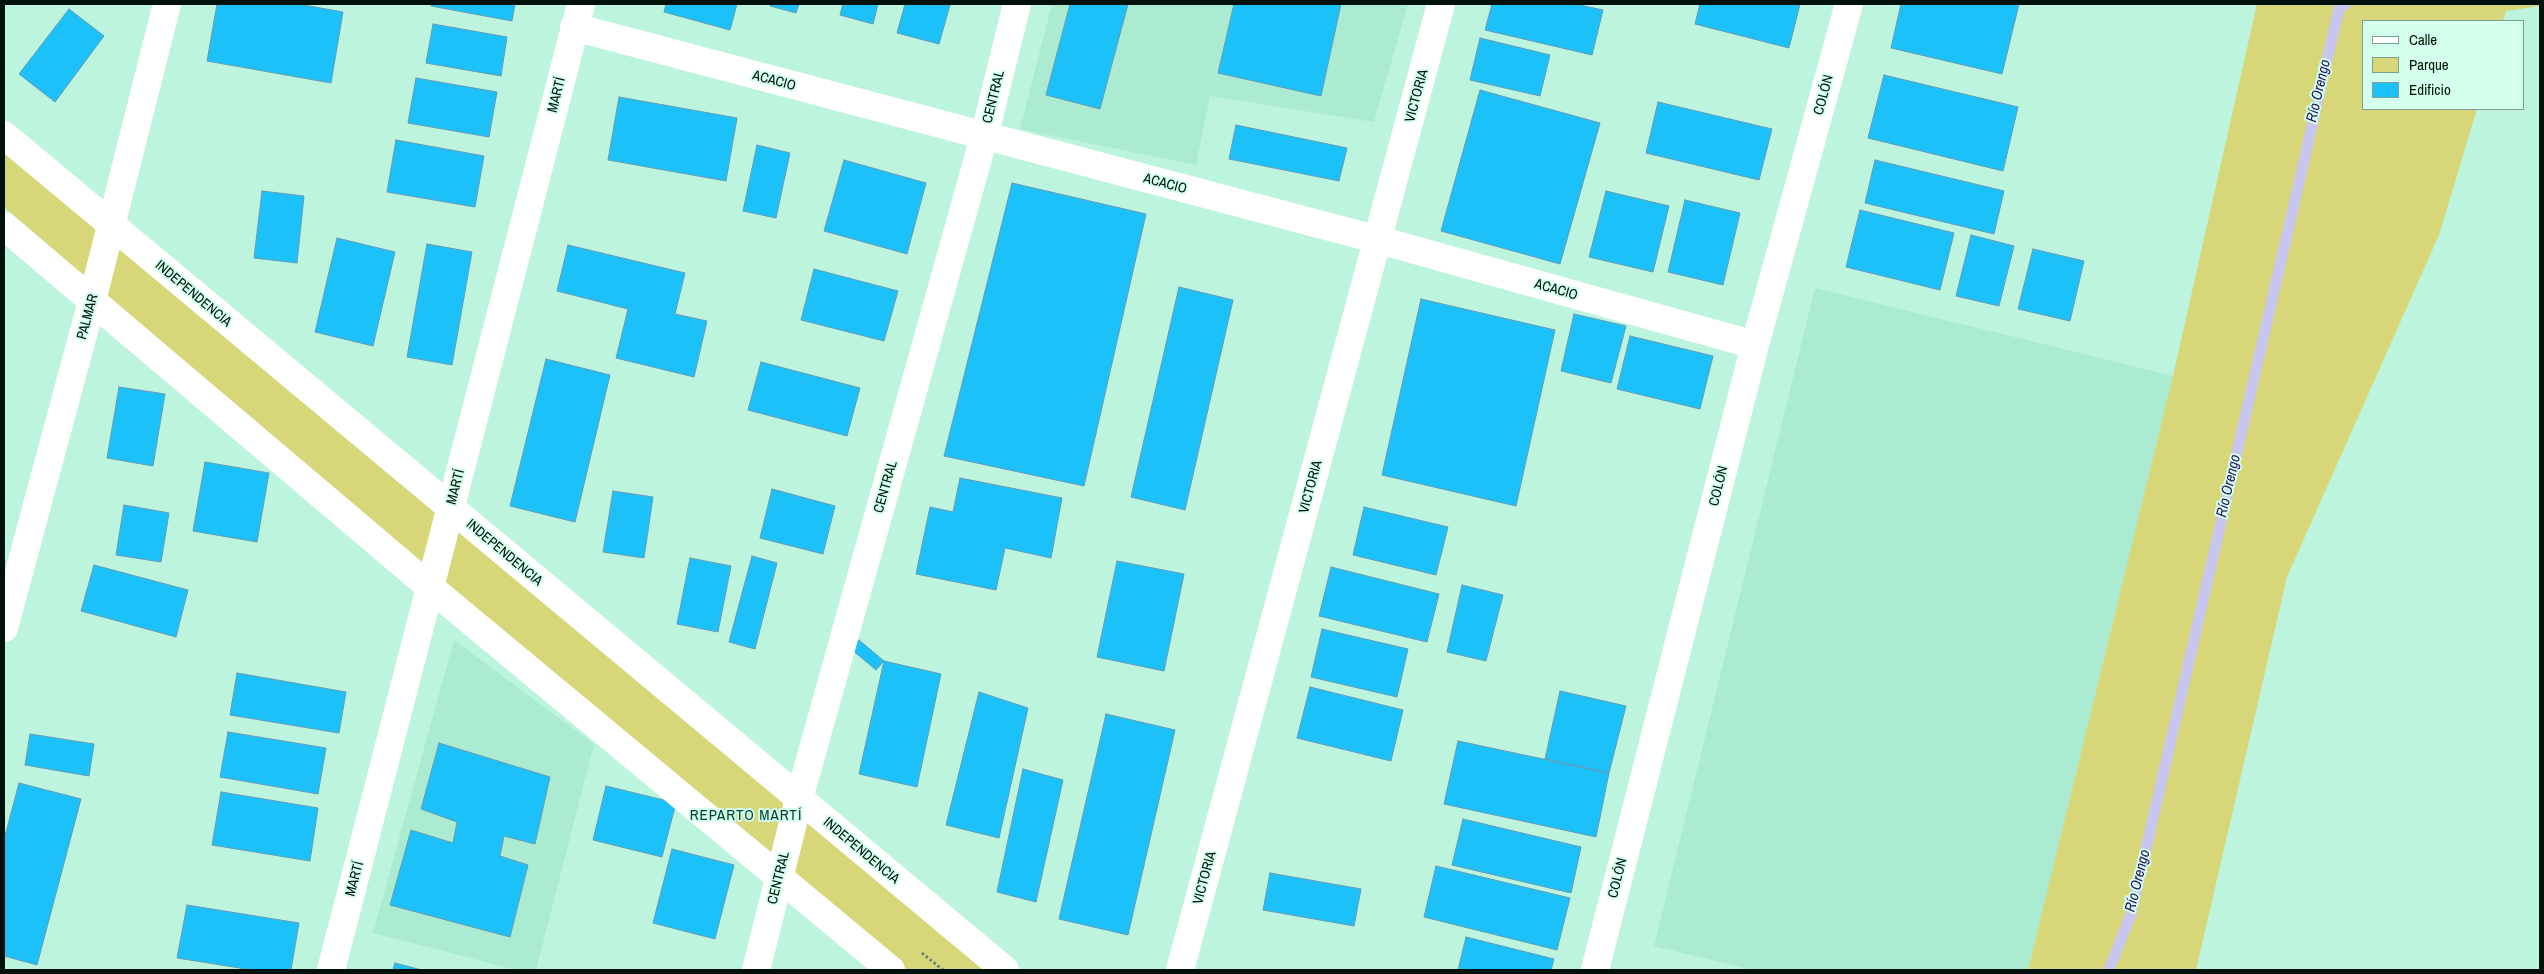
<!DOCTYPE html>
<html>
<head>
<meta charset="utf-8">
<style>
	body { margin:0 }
	#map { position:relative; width:2544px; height:974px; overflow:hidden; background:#bdf4de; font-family:"Archivo Narrow",sans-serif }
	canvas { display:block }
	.frame { position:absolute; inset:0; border:5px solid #00100a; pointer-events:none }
	.legend { position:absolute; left:2362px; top:20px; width:162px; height:90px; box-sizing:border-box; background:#d3ffed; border:1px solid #7f9f92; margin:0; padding:6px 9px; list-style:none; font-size:15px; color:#00100a }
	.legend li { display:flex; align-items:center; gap:10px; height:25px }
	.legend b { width:25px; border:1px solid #7f9f92 }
</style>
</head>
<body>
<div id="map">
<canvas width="2544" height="974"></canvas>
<div class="frame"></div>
<ul class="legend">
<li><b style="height:6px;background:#fff"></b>Calle</li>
<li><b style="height:14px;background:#d7d679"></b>Parque</li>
<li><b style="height:14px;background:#1cc1f9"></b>Edificio</li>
</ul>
</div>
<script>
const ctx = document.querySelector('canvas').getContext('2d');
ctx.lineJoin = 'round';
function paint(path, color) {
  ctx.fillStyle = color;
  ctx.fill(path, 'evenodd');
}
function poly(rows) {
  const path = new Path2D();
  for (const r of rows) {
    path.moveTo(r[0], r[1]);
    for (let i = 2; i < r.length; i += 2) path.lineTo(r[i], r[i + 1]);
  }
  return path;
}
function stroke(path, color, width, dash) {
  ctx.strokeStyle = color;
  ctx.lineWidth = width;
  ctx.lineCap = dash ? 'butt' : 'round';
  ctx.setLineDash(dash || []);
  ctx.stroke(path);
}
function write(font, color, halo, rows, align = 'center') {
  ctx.font = font + ' "Archivo Narrow",sans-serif';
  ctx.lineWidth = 4;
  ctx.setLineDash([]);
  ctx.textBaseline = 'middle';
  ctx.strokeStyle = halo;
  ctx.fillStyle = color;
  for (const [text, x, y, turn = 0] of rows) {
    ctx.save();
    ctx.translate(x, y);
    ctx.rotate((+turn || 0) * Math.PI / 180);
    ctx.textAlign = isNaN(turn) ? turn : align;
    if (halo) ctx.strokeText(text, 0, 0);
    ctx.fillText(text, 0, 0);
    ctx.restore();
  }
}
paint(poly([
	[1052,4,1408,4,1374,122,1210,96,1196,165,1020,129],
	[1815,288,2173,376,2028,970,1752,970,1654,946],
	[454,640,594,744,536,970,517,970,373,933]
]), '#abebd1');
paint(poly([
	[2257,4,2540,4,2540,6,2506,11,2503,21,2363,21,2363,109,2477,109,2439,235,2287,577,2196,970,2028,970,2173,376],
	[4,150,990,970,907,970,460,598,4,207]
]), '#d7d679');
stroke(poly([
	[2109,970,2131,914,2339,8,2346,4]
]), '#c8c5ee', 11);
const building = poly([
	[217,4,298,4,343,12,331,83,207,61,217,4],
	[431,4,515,4,512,21,431,6,431,4],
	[666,4,737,4,730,30,664,12,666,4],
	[770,4,799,4,796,13,770,6,770,4],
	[843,4,878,4,873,24,840,15,843,4],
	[905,4,950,5,939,44,897,33,905,4],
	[1070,4,1128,4,1100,109,1046,95,1070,4],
	[1234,4,1341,4,1321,96,1218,73,1234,4],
	[1492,4,1575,4,1603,10,1592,55,1485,30,1492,4],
	[1700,4,1800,4,1789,48,1695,24,1700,4],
	[1901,4,2019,4,2002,74,1891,48,1901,4],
	[69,9,104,36,55,102,19,74,69,9],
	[433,24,507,37,501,76,426,63,433,24],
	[1480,38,1550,55,1540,96,1470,80,1480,38],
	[1884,75,2018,107,2003,171,1868,138,1884,75],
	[416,78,497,92,489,137,408,123,416,78],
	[1480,90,1600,123,1560,264,1441,231,1480,90],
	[619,97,737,118,726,181,608,160,619,97],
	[1658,102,1772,129,1759,180,1646,153,1658,102],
	[1236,125,1347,148,1339,181,1229,159,1236,125],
	[396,140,484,156,475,207,387,192,396,140],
	[757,145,790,153,776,218,743,211,757,145],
	[844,160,926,183,907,254,824,231,844,160],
	[1875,160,2004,191,1994,234,1865,203,1875,160],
	[1012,183,1146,214,1084,486,944,456,1012,183],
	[262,191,304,196,297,263,254,258,262,191],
	[1606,191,1669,206,1653,272,1589,257,1606,191],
	[1685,200,1740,213,1723,285,1668,272,1685,200],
	[1860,210,1954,233,1940,290,1846,267,1860,210],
	[1971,235,2014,246,1999,306,1956,296,1971,235],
	[337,238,395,252,373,346,315,332,337,238],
	[427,244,472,252,452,365,407,357,427,244],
	[568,245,685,273,675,314,707,321,694,377,616,358,628,309,557,291,568,245],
	[2033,249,2084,261,2070,321,2018,309,2033,249],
	[814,269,898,291,884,341,801,320,814,269],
	[1179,287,1233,300,1185,510,1131,497,1179,287],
	[1421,299,1555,330,1516,506,1382,475,1421,299],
	[1574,314,1626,326,1611,383,1561,371,1574,314],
	[1630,336,1713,356,1700,409,1617,389,1630,336],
	[546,359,610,375,575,522,510,506,546,359],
	[761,362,860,388,847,436,748,410,761,362],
	[119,387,165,394,153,466,107,458,119,387],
	[205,462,269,473,257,542,193,531,205,462],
	[960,478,1062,498,1051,558,1005,548,996,590,916,574,930,507,953,512,960,478],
	[772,489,835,506,823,554,760,538,772,489],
	[613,491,653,497,644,558,603,552,613,491],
	[124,505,169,513,161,562,116,555,124,505],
	[1364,507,1448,527,1436,575,1353,555,1364,507],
	[752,556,777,563,755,649,729,642,752,556],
	[690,558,731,566,718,632,677,624,690,558],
	[1117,561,1184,574,1164,671,1097,657,1117,561],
	[94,565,188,590,176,637,81,611,94,565],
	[1331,567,1439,594,1427,642,1319,616,1331,567],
	[1462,585,1503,595,1486,661,1447,652,1462,585],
	[1322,629,1408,649,1397,697,1311,677,1322,629],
	[859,640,884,661,876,670,851,649,859,640],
	[884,661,941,674,917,787,859,774,884,661],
	[237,673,346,692,339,733,230,715,237,673],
	[1310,687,1403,710,1391,761,1297,738,1310,687],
	[1560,691,1626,706,1609,773,1545,759,1560,691],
	[979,692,1028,708,999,838,946,825,979,692],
	[1106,714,1175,730,1128,935,1059,919,1106,714],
	[228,732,326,748,318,794,220,777,228,732],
	[30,734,94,744,89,776,25,765,30,734],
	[1458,741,1609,773,1596,837,1444,804,1458,741],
	[439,743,550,777,535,844,504,836,500,856,528,865,510,937,390,905,411,830,453,843,457,822,421,809,439,743],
	[1023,769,1063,780,1036,902,997,892,1023,769],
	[19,783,81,799,37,965,4,956,4,840,19,783],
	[606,786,676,803,662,857,593,840,606,786],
	[221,792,318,808,310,861,212,845,221,792],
	[1463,819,1581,847,1571,893,1452,865,1463,819],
	[672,849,734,865,715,939,653,923,672,849],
	[1436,866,1570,898,1557,950,1424,917,1436,866],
	[1270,873,1361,889,1354,926,1263,910,1270,873],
	[187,905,299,923,291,970,252,970,177,958,187,905],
	[1466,937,1554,959,1551,970,1458,970,1466,937],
	[395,963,422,970,393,970,395,963]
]);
paint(building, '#1cc1f9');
stroke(building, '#689ab2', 1);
stroke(poly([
	[922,953,943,970]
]), '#638879', 3, [2.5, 2.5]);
stroke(poly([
	[574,27,1379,240,1755,345],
	[4,135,1005,970],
	[4,226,431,588,891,970],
	[4,628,92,301,167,4],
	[331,970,581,4],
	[756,970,799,799,984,137,1017,4],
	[1180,970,1441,4],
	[1595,970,1755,345,1849,4]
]), '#fff', 28);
write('14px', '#00100a', '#d3ffed', [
	["ACACIO",774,81,15],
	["MARTÍ",557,95,-76],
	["COLÓN",1824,95,-75],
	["VICTORIA",1417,96,-75],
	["CENTRAL",994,97,-76],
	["ACACIO",1165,184,15],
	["ACACIO",1556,290,16],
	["INDEPENDENCIA",193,294,40],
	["PALMAR",88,317,-75],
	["COLÓN",1719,486,-76],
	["MARTÍ",456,487,-76],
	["CENTRAL",886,487,-74],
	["VICTORIA",1311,487,-75],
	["INDEPENDENCIA",504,553,40],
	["INDEPENDENCIA",861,851,40],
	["CENTRAL",779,878,-76],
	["VICTORIA",1205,878,-75],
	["COLÓN",1618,878,-76],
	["MARTÍ",355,879,-75]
]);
write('italic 15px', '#2b0e67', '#d3ffed', [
	["Río Orengo",2319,91,-77],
	["Río Orengo",2229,486,-77],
	["Río Orengo",2138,881,-76]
]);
ctx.letterSpacing = '1px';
write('15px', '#043f2f', '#d3ffed', [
	["REPARTO MARTÍ",746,816]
]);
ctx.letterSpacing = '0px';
</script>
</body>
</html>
